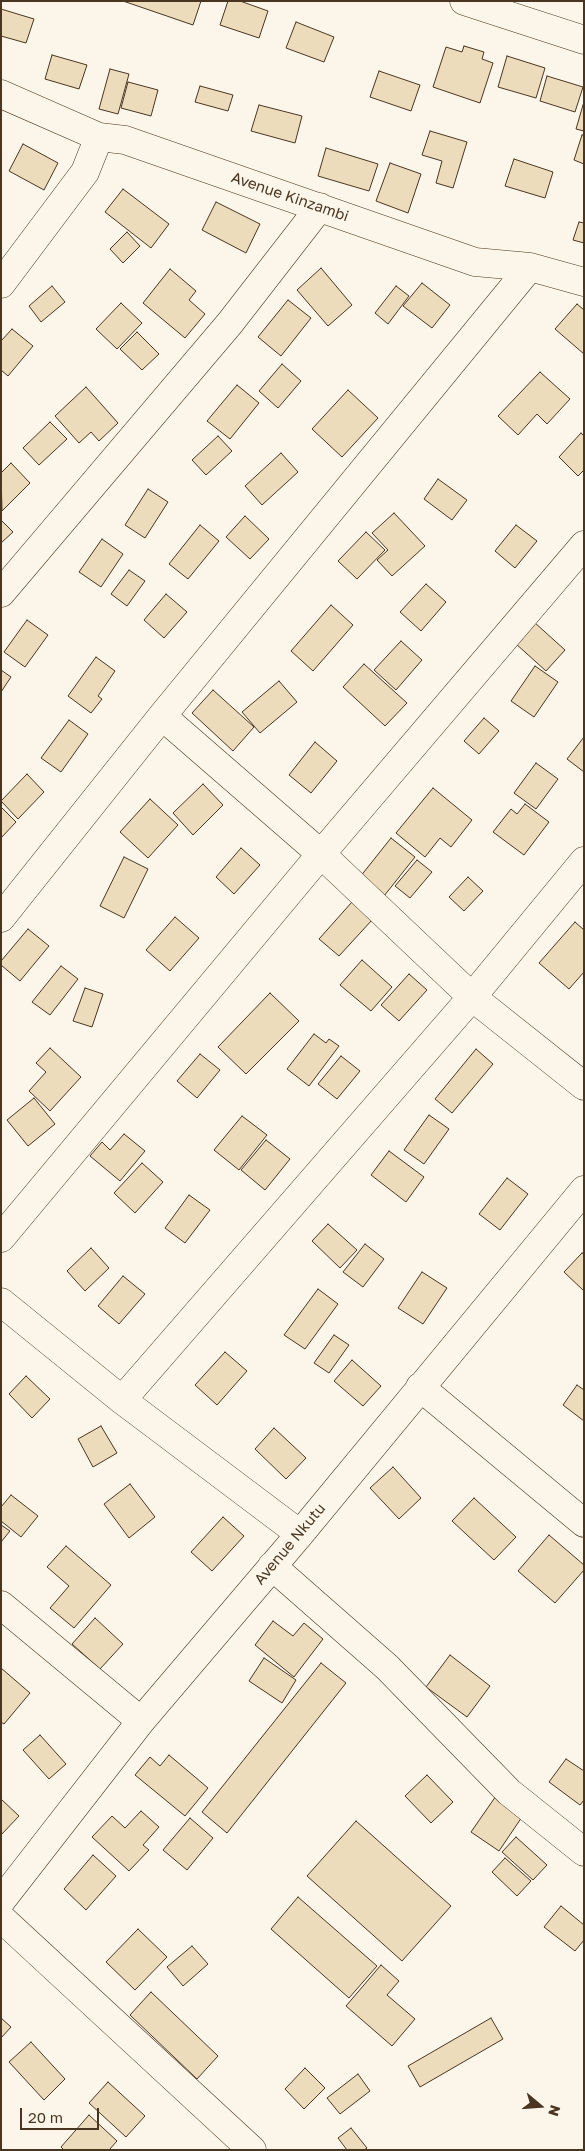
<!DOCTYPE html>
<html>
<head>
<meta charset="utf-8">
<style>
	body { margin:0 }
	#map { position:relative; width:585px; height:2151px; overflow:hidden; background:#fbf6e9; font-family:"Golos Text",sans-serif }
	canvas { display:block }
	.frame { position:absolute; inset:0; border:2px solid #4a3520; pointer-events:none }
	.north { position:absolute; left:515px; top:2081px; width:50px; height:50px; -webkit-text-stroke:4px #fbf6e9; paint-order:stroke; rotate:108deg; font-size:14px; font-weight:700; line-height:20px; text-align:center; color:#4a3520 }
	.north::after { content:''; display:block; margin:auto; width:18px; height:22px; background:#4a3520; clip-path:polygon(50% 0,100% 100%,50% 72%,0 100%) }
	.scale { position:absolute; left:20px; top:2108px; width:79px; height:22px; box-sizing:border-box; border:2px solid #4a3520; border-top:0; padding-left:6px; font-size:15px; line-height:18px; white-space:nowrap; color:#4a3520; -webkit-text-stroke:4px #fbf6e9; paint-order:stroke }
</style>
</head>
<body>
<div id="map">
<canvas width="585" height="2151"></canvas>
<div class="frame"></div>
<div class="north">N</div>
<div class="scale">20 m</div>
</div>
<script>
const ctx = document.querySelector('canvas').getContext('2d');
ctx.lineJoin = 'round';
function paint(path, color) {
  ctx.fillStyle = color;
  ctx.fill(path, 'evenodd');
}
function poly(rows) {
  const path = new Path2D();
  for (const r of rows) {
    path.moveTo(r[0], r[1]);
    for (let i = 2; i < r.length; i += 2) path.lineTo(r[i], r[i + 1]);
  }
  return path;
}
function stroke(path, color, width, dash) {
  ctx.strokeStyle = color;
  ctx.lineWidth = width;
  ctx.lineCap = dash ? 'butt' : 'round';
  ctx.setLineDash(dash || []);
  ctx.stroke(path);
}
function write(font, color, halo, rows, align = 'center') {
  ctx.font = font + ' "Golos Text",sans-serif';
  ctx.lineWidth = 4;
  ctx.setLineDash([]);
  ctx.textBaseline = 'middle';
  ctx.strokeStyle = halo;
  ctx.fillStyle = color;
  for (const [text, x, y, turn = 0] of rows) {
    ctx.save();
    ctx.translate(x, y);
    ctx.rotate((+turn || 0) * Math.PI / 180);
    ctx.textAlign = isNaN(turn) ? turn : align;
    if (halo) ctx.strokeText(text, 0, 0);
    ctx.fillText(text, 0, 0);
    ctx.restore();
  }
}
const building = poly([
	[123,1,201,1,193,25,123,1],
	[228,1,240,1,268,11,259,38,220,25,228,1],
	[1,9,34,19,26,43,1,36,1,9],
	[296,22,334,37,324,62,286,48,296,22],
	[464,46,484,52,482,59,493,63,480,103,433,87,446,47,462,52,464,46],
	[52,55,87,65,79,89,45,79,52,55],
	[507,56,545,68,536,98,498,87,507,56],
	[110,69,129,74,118,114,99,109,110,69],
	[379,71,420,85,411,111,370,97,379,71],
	[547,76,583,87,575,112,540,101,547,76],
	[128,82,158,90,151,116,121,108,128,82],
	[200,86,233,95,228,111,195,102,200,86],
	[259,105,302,116,295,143,251,131,259,105],
	[583,105,584,105,584,131,576,129,583,105],
	[430,131,467,142,453,188,436,183,442,161,422,155,430,131],
	[582,135,584,135,584,164,574,160,582,135],
	[23,144,58,163,44,190,9,171,23,144],
	[326,148,378,164,369,191,318,176,326,148],
	[514,159,553,172,545,198,505,186,514,159],
	[390,163,421,174,408,213,376,201,390,163],
	[123,189,169,224,151,248,105,212,123,189],
	[216,202,260,224,246,253,202,230,216,202],
	[579,222,584,223,584,243,573,240,579,222],
	[127,232,140,246,123,263,110,249,127,232],
	[321,268,352,305,328,326,297,290,321,268],
	[170,269,196,291,189,300,205,314,185,338,143,303,170,269],
	[422,283,450,305,432,328,403,306,422,283],
	[52,286,65,302,41,322,29,306,52,286],
	[396,286,409,296,388,324,375,313,396,286],
	[288,300,311,318,281,356,258,337,288,300],
	[121,303,142,323,117,349,96,329,121,303],
	[577,304,584,310,584,354,555,329,577,304],
	[12,329,33,346,8,376,1,370,1,341,12,329],
	[137,332,159,354,142,370,120,349,137,332],
	[282,364,301,381,278,408,259,391,282,364],
	[540,372,570,399,547,424,537,414,518,435,498,416,540,372],
	[237,385,259,403,230,439,207,421,237,385],
	[86,387,118,423,99,441,91,432,79,443,55,416,86,387],
	[348,390,378,418,342,457,312,429,348,390],
	[50,422,67,439,39,465,23,448,50,422],
	[581,433,584,436,584,470,578,476,559,457,581,433],
	[218,436,232,451,206,475,192,460,218,436],
	[281,453,298,472,262,505,245,486,281,453],
	[11,463,30,483,2,511,1,473,11,463],
	[438,479,467,500,452,520,424,499,438,479],
	[148,489,168,502,145,538,125,525,148,489],
	[394,513,425,546,392,576,377,560,388,550,372,533,394,513],
	[245,516,269,539,250,559,226,537,245,516],
	[1,520,13,532,1,543,1,520],
	[200,525,219,541,188,579,169,564,200,525],
	[516,525,537,541,515,568,495,551,516,525],
	[366,532,385,550,357,579,338,561,366,532],
	[102,539,123,554,101,587,79,572,102,539],
	[129,570,145,581,127,606,111,594,129,570],
	[426,584,446,602,421,631,400,612,426,584],
	[166,594,187,612,164,638,144,620,166,594],
	[331,605,353,625,313,671,291,651,331,605],
	[27,620,48,635,25,667,4,652,27,620],
	[534,622,565,650,546,671,515,643,534,622],
	[401,641,422,660,396,690,374,670,401,641],
	[96,657,115,671,98,696,102,699,91,713,68,696,96,657],
	[364,664,407,703,385,726,343,687,364,664],
	[535,666,558,682,534,717,511,701,535,666],
	[1,670,11,677,1,692,1,670],
	[279,681,297,702,260,733,242,712,279,681],
	[213,690,254,727,233,751,192,713,213,690],
	[484,718,499,731,479,754,464,741,484,718],
	[69,720,88,734,61,772,41,758,69,720],
	[584,737,584,772,567,759,584,737],
	[315,742,337,761,311,793,289,775,315,742],
	[536,763,558,779,536,809,514,793,536,763],
	[27,774,44,792,18,819,1,801,27,774],
	[203,784,223,805,193,835,173,813,203,784],
	[433,788,472,820,451,847,440,838,425,857,396,833,433,788],
	[150,799,178,825,148,858,120,832,150,799],
	[525,804,549,822,524,855,493,832,511,809,517,814,525,804],
	[1,807,16,822,1,838,1,807],
	[391,838,415,857,384,896,360,877,391,838],
	[241,848,260,865,234,894,216,877,241,848],
	[124,857,148,869,124,918,100,906,124,857],
	[417,860,432,872,410,898,395,886,417,860],
	[468,877,483,891,464,911,449,897,468,877],
	[352,902,372,920,339,956,319,939,352,902],
	[175,917,199,938,170,971,146,950,175,917],
	[575,922,584,930,584,972,569,989,539,963,575,922],
	[28,929,49,946,20,981,1,965,1,961,28,929],
	[362,960,392,987,371,1011,340,985,362,960],
	[61,966,78,979,50,1015,32,1002,61,966],
	[409,974,427,990,399,1021,381,1005,409,974],
	[85,988,103,994,92,1027,73,1021,85,988],
	[270,993,299,1021,246,1074,218,1047,270,993],
	[314,1034,326,1043,329,1039,339,1046,309,1086,287,1069,314,1034],
	[50,1048,81,1077,50,1111,29,1091,46,1072,36,1063,50,1048],
	[476,1049,493,1064,452,1113,435,1099,476,1049],
	[200,1054,220,1070,197,1098,177,1081,200,1054],
	[341,1056,360,1071,337,1099,318,1084,341,1056],
	[34,1098,55,1124,28,1146,7,1120,34,1098],
	[429,1115,449,1129,424,1164,404,1150,429,1115],
	[242,1116,267,1135,239,1170,214,1150,242,1116],
	[124,1134,145,1151,120,1181,90,1156,102,1142,110,1150,124,1134],
	[266,1140,290,1159,265,1190,241,1170,266,1140],
	[389,1151,424,1177,406,1202,371,1175,389,1151],
	[142,1163,163,1182,135,1213,114,1193,142,1163],
	[507,1178,528,1194,500,1230,479,1214,507,1178],
	[189,1195,210,1210,185,1243,165,1228,189,1195],
	[328,1224,357,1250,340,1268,312,1241,328,1224],
	[365,1244,384,1259,363,1287,343,1272,365,1244],
	[91,1248,109,1268,85,1291,67,1271,91,1248],
	[582,1253,584,1254,584,1291,564,1272,582,1253],
	[422,1272,447,1288,423,1324,398,1308,422,1272],
	[123,1276,145,1294,119,1324,98,1306,123,1276],
	[318,1289,338,1304,305,1349,284,1335,318,1289],
	[334,1335,349,1345,329,1373,314,1363,334,1335],
	[225,1352,247,1371,217,1405,195,1385,225,1352],
	[352,1360,381,1386,363,1406,334,1381,352,1360],
	[26,1376,50,1399,32,1418,9,1394,26,1376],
	[577,1385,584,1390,584,1421,563,1405,577,1385],
	[101,1426,117,1453,93,1467,78,1439,101,1426],
	[274,1428,306,1458,286,1479,255,1449,274,1428],
	[393,1467,421,1498,399,1519,370,1488,393,1467],
	[130,1484,155,1517,129,1538,104,1504,130,1484],
	[11,1495,38,1516,21,1537,1,1521,1,1507,11,1495],
	[474,1498,516,1537,494,1560,452,1521,474,1498],
	[223,1517,244,1536,212,1571,191,1552,223,1517],
	[1,1525,10,1531,1,1542,1,1525],
	[549,1535,584,1565,584,1570,555,1603,518,1571,549,1535],
	[66,1546,111,1585,74,1628,50,1608,69,1586,47,1567,66,1546],
	[95,1618,123,1644,100,1669,72,1644,95,1618],
	[273,1621,293,1636,304,1623,323,1639,294,1677,255,1645,273,1621],
	[450,1655,490,1686,467,1717,426,1687,450,1655],
	[264,1658,296,1680,282,1703,249,1681,264,1658],
	[321,1663,346,1683,227,1833,202,1812,321,1663],
	[1,1668,30,1693,4,1724,1,1722,1,1668],
	[40,1735,66,1764,49,1779,23,1750,40,1735],
	[169,1755,208,1788,185,1816,135,1775,150,1757,160,1766,169,1755],
	[566,1759,584,1771,584,1800,580,1805,549,1782,566,1759],
	[427,1775,453,1802,431,1823,405,1796,427,1775],
	[496,1796,524,1814,499,1851,471,1832,496,1796],
	[1,1799,19,1816,1,1835,1,1799],
	[141,1811,159,1827,143,1845,149,1850,129,1871,92,1837,112,1816,125,1828,141,1811],
	[190,1818,213,1838,187,1870,163,1850,190,1818],
	[356,1821,451,1906,402,1961,307,1876,356,1821],
	[516,1837,547,1865,533,1880,502,1852,516,1837],
	[93,1855,116,1876,86,1910,64,1889,93,1855],
	[505,1858,531,1881,517,1896,492,1872,505,1858],
	[298,1897,377,1966,349,1998,271,1929,298,1897],
	[561,1906,584,1925,584,1940,575,1951,544,1927,561,1906],
	[138,1929,167,1957,135,1990,106,1962,138,1929],
	[192,1946,208,1964,183,1986,167,1967,192,1946],
	[381,1965,399,1981,387,1995,415,2019,392,2046,346,2006,381,1965],
	[151,1992,218,2056,197,2079,130,2015,151,1992],
	[1,2018,11,2027,1,2038,1,2018],
	[491,2018,503,2039,420,2087,408,2066,491,2018],
	[31,2042,65,2079,44,2100,9,2062,31,2042],
	[305,2068,325,2088,304,2109,285,2089,305,2068],
	[358,2074,370,2091,340,2114,327,2098,358,2074],
	[108,2082,145,2116,126,2137,89,2103,108,2082],
	[89,2115,117,2141,109,2150,64,2150,61,2147,89,2115],
	[351,2128,367,2148,364,2150,347,2150,338,2138,351,2128]
]);
paint(building, '#ecdcbc');
stroke(building, '#4a3520', 1);
const minor = poly([
	[464,1,584,40],
	[1,94,99,137,125,140,475,262,530,267,584,282],
	[1,284,85,172,99,137],
	[1,593,230,323,320,207],
	[162,716,321,854,472,997,584,1086],
	[1,918,162,716,530,267],
	[1,1238,321,854,584,545],
	[1,1302,122,1400,300,1534],
	[420,1387,584,1523],
	[122,1400,472,997,584,861],
	[272,1566,387,1667,509,1792,584,1852],
	[1,1605,141,1721],
	[1,1901,141,1721,300,1534,584,1190],
	[1,1918,252,2150]
]);
stroke(minor, '#4a3520', 29);
stroke(minor, '#fbf6e9', 28);
write('15px', '#4a3520', '#fbf6e9', [
	["Avenue Kinzambi",290,197,19],
	["Avenue Nkutu",290,1544,-50]
]);
</script>
</body>
</html>
